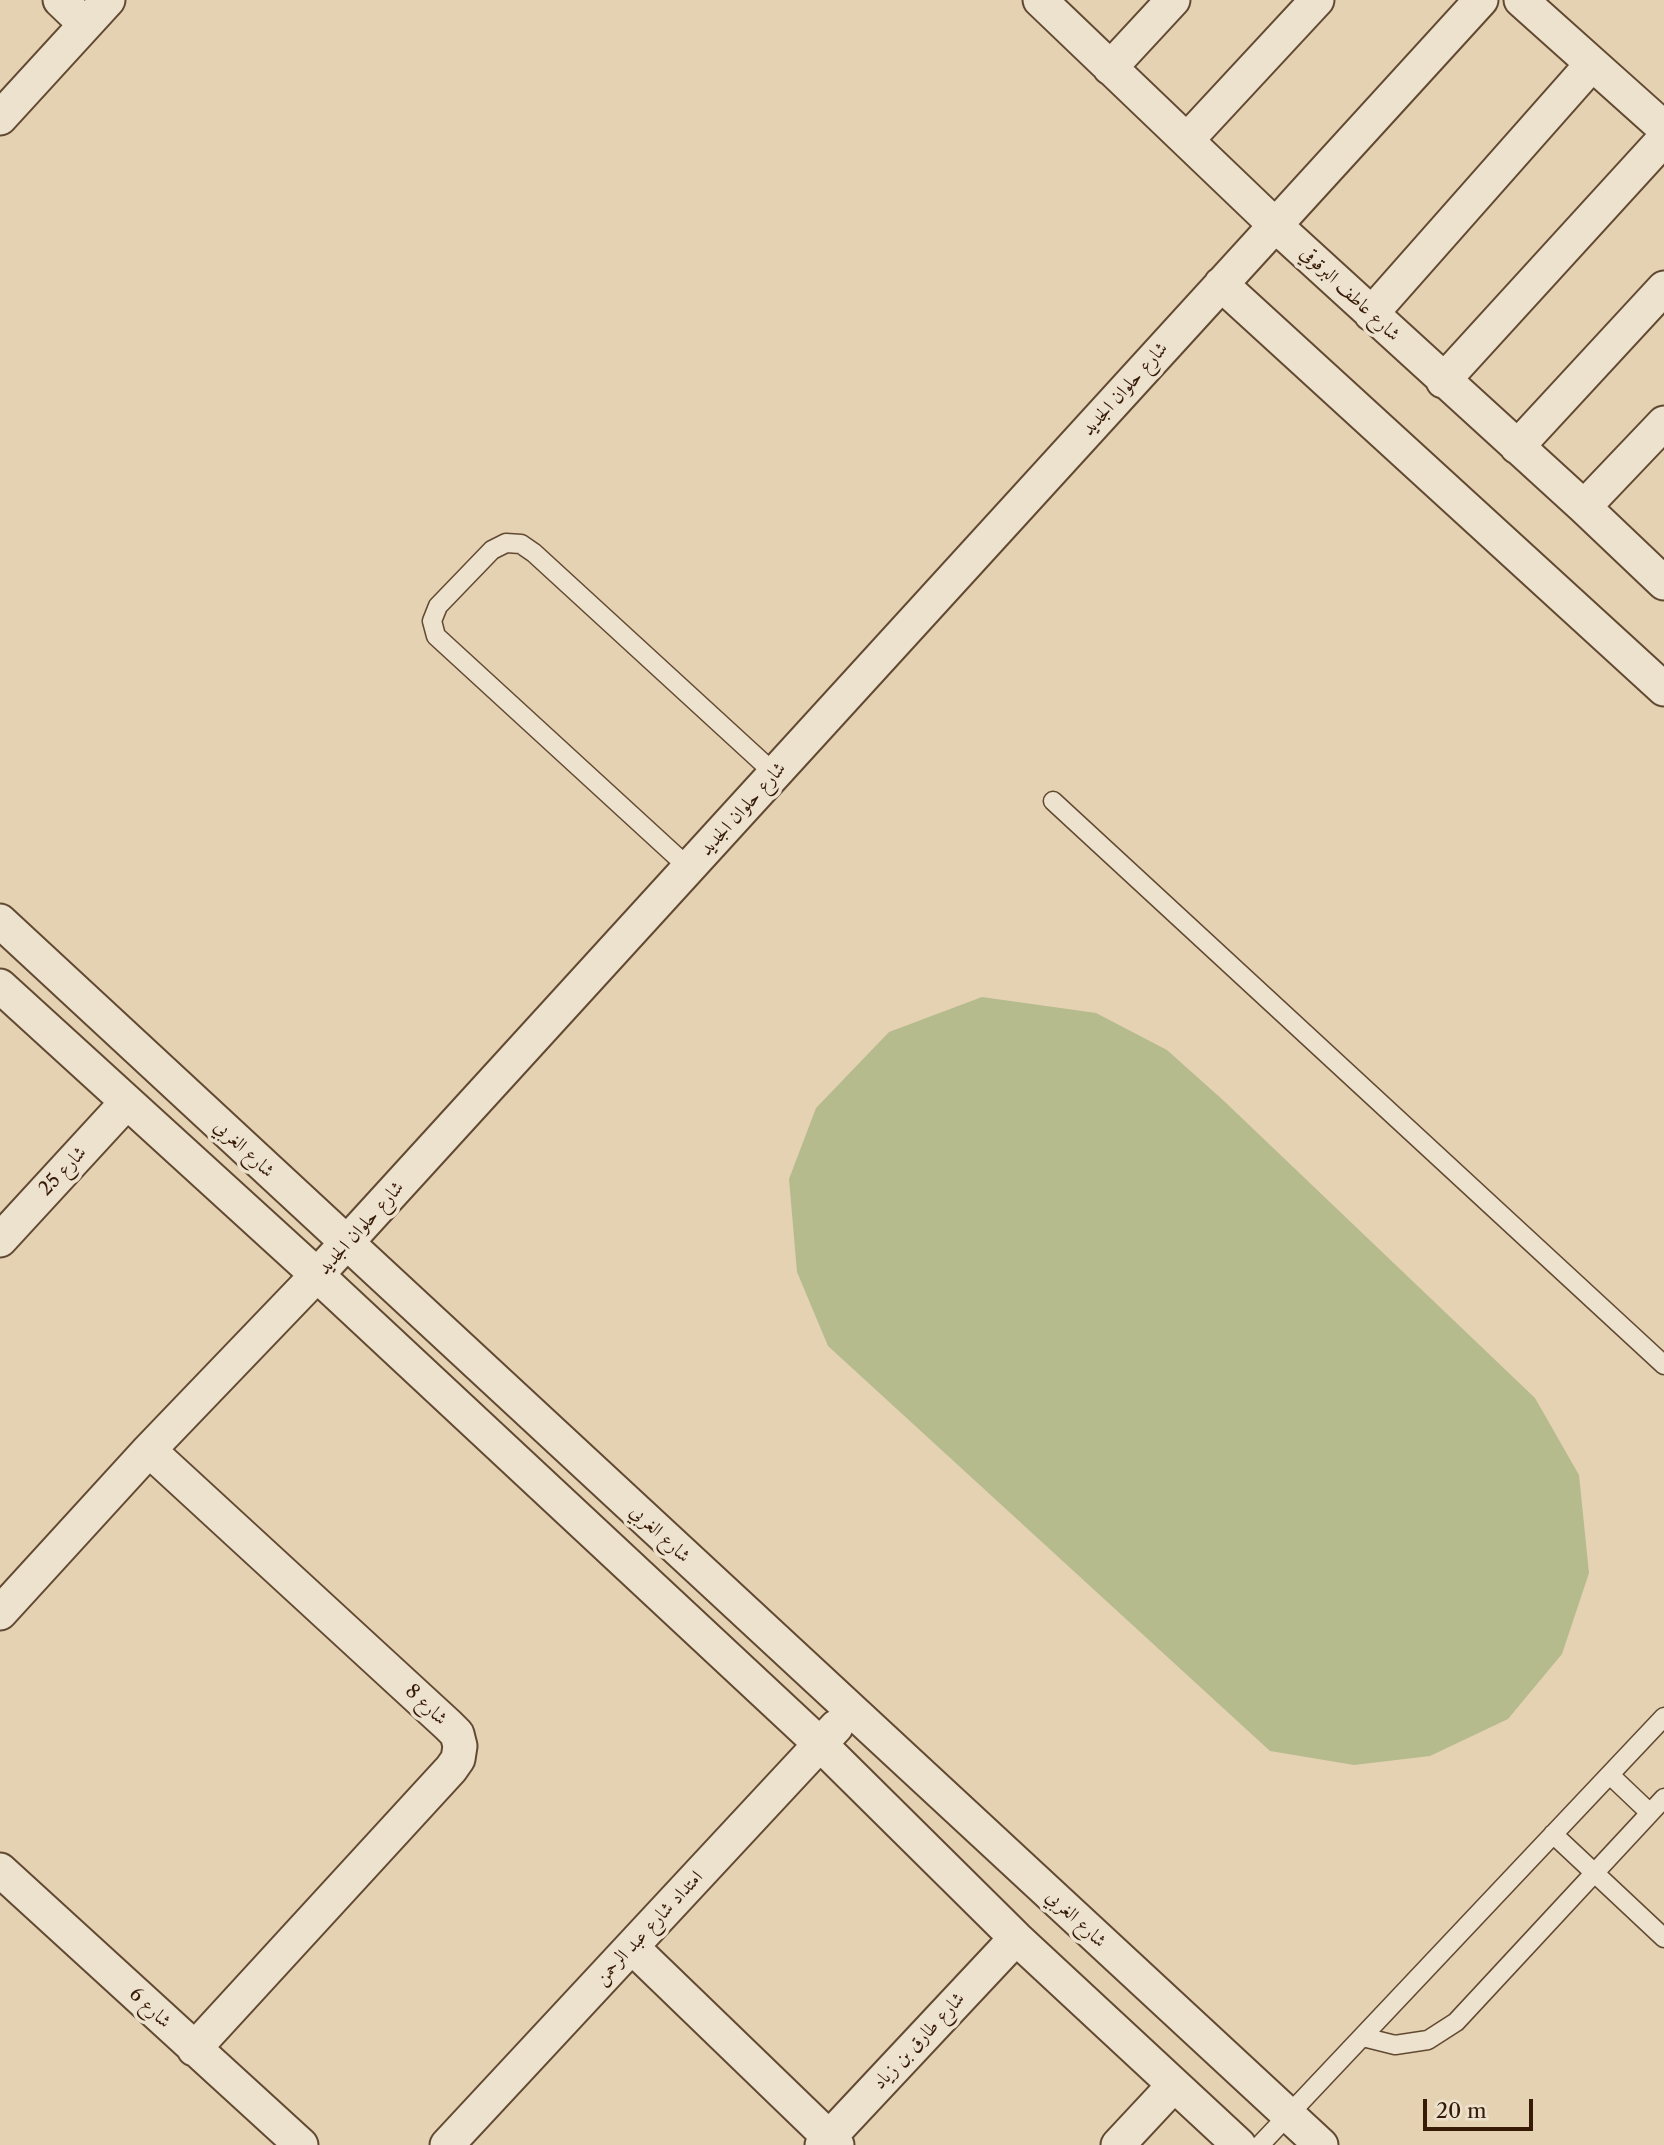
<!DOCTYPE html>
<html>
<head>
<meta charset="utf-8">
<style>
	body { margin:0 }
	#map { position:relative; width:1664px; height:2145px; overflow:hidden; background:#e4d2b3; font-family:"Libre Caslon Text",serif }
	canvas { display:block }
	.scale { position:absolute; left:1423px; top:2099px; width:110px; height:32px; box-sizing:border-box; border:4px solid #371b07; border-top:0; padding-left:9px; font-size:21px; line-height:24px; white-space:nowrap; color:#371b07; -webkit-text-stroke:5px #ede2ce; paint-order:stroke }
</style>
</head>
<body>
<div id="map">
<canvas width="1664" height="2145"></canvas>
<div class="scale">20 m</div>
</div>
<script>
const ctx = document.querySelector('canvas').getContext('2d');
ctx.lineJoin = 'round';
function paint(path, color) {
  ctx.fillStyle = color;
  ctx.fill(path, 'evenodd');
}
function poly(rows) {
  const path = new Path2D();
  for (const r of rows) {
    path.moveTo(r[0], r[1]);
    for (let i = 2; i < r.length; i += 2) path.lineTo(r[i], r[i + 1]);
  }
  return path;
}
function stroke(path, color, width, dash) {
  ctx.strokeStyle = color;
  ctx.lineWidth = width;
  ctx.lineCap = dash ? 'butt' : 'round';
  ctx.setLineDash(dash || []);
  ctx.stroke(path);
}
function write(font, color, halo, rows, align = 'center') {
  ctx.font = font + ' "Libre Caslon Text",Amiri,serif';
  ctx.lineWidth = 7;
  ctx.setLineDash([]);
  ctx.textBaseline = 'middle';
  ctx.strokeStyle = halo;
  ctx.fillStyle = color;
  for (const [text, x, y, turn = 0] of rows) {
    ctx.save();
    ctx.translate(x, y);
    ctx.rotate((+turn || 0) * Math.PI / 180);
    ctx.textAlign = isNaN(turn) ? turn : align;
    if (halo) ctx.strokeText(text, 0, 0);
    ctx.fillText(text, 0, 0);
    ctx.restore();
  }
}
paint(poly([
	[982,997,1096,1013,1167,1050,1224,1101,1535,1398,1579,1475,1589,1573,1562,1654,1508,1719,1430,1756,1354,1765,1270,1751,828,1346,797,1272,789,1179,816,1108,889,1032]
]), '#b5bb8c');
const lane = poly([
	[1053,801,1664,1365],
	[689,868,436,636,432,621,438,606,492,550,506,543,521,544,534,553,775,774],
	[1610,1775,1650,1813],
	[1553,1834,1664,1938],
	[1363,2037,1395,2045,1428,2040,1456,2022,1664,1798],
	[1260,2145,1664,1717]
]);
const street = poly([
	[60,0,85,24],
	[1040,0,1275,225,1584,507,1664,583],
	[1521,0,1664,128],
	[1110,68,1173,0],
	[0,118,108,0],
	[1187,140,1317,0],
	[1221,284,1664,689],
	[1371,314,1592,64],
	[1443,381,1664,139],
	[1517,447,1664,288],
	[1584,507,1664,423],
	[0,921,1321,2145],
	[0,986,317,1275,820,1744,1016,1938,1239,2145],
	[0,1240,127,1102],
	[149,1450,448,1725,457,1734,460,1746,458,1759,451,1769,194,2049],
	[0,1613,149,1450,317,1275,1481,0],
	[0,1870,301,2145],
	[632,1947,837,2145],
	[447,2145,836,1727],
	[822,2145,1016,1938],
	[1118,2145,1174,2085]
]);
stroke(lane, '#624932', 21);
stroke(street, '#624932', 37);
stroke(lane, '#ede2ce', 18);
stroke(street, '#ede2ce', 33);
write('19px', '#371b07', '#ede2ce', [
	["شارع عاطف البرقوقي",1350,294,43],
	["شارع حلوان الجديد",1125,389,-48],
	["شارع حلوان الجديد",743,809,-48],
	["شارع الغربي",244,1149,43],
	["شارع 25",63,1171,-47],
	["شارع حلوان الجديد",361,1228,-48],
	["شارع الغربي",660,1534,43],
	["شارع 8",426,1705,43],
	["شارع الغربي",1076,1919,43],
	["امتداد شارع عبد الرحمن",649,1928,-47],
	["شارع 6",150,2008,43],
	["شارع طارق بن زياد",919,2041,-47]
]);
</script>
</body>
</html>
